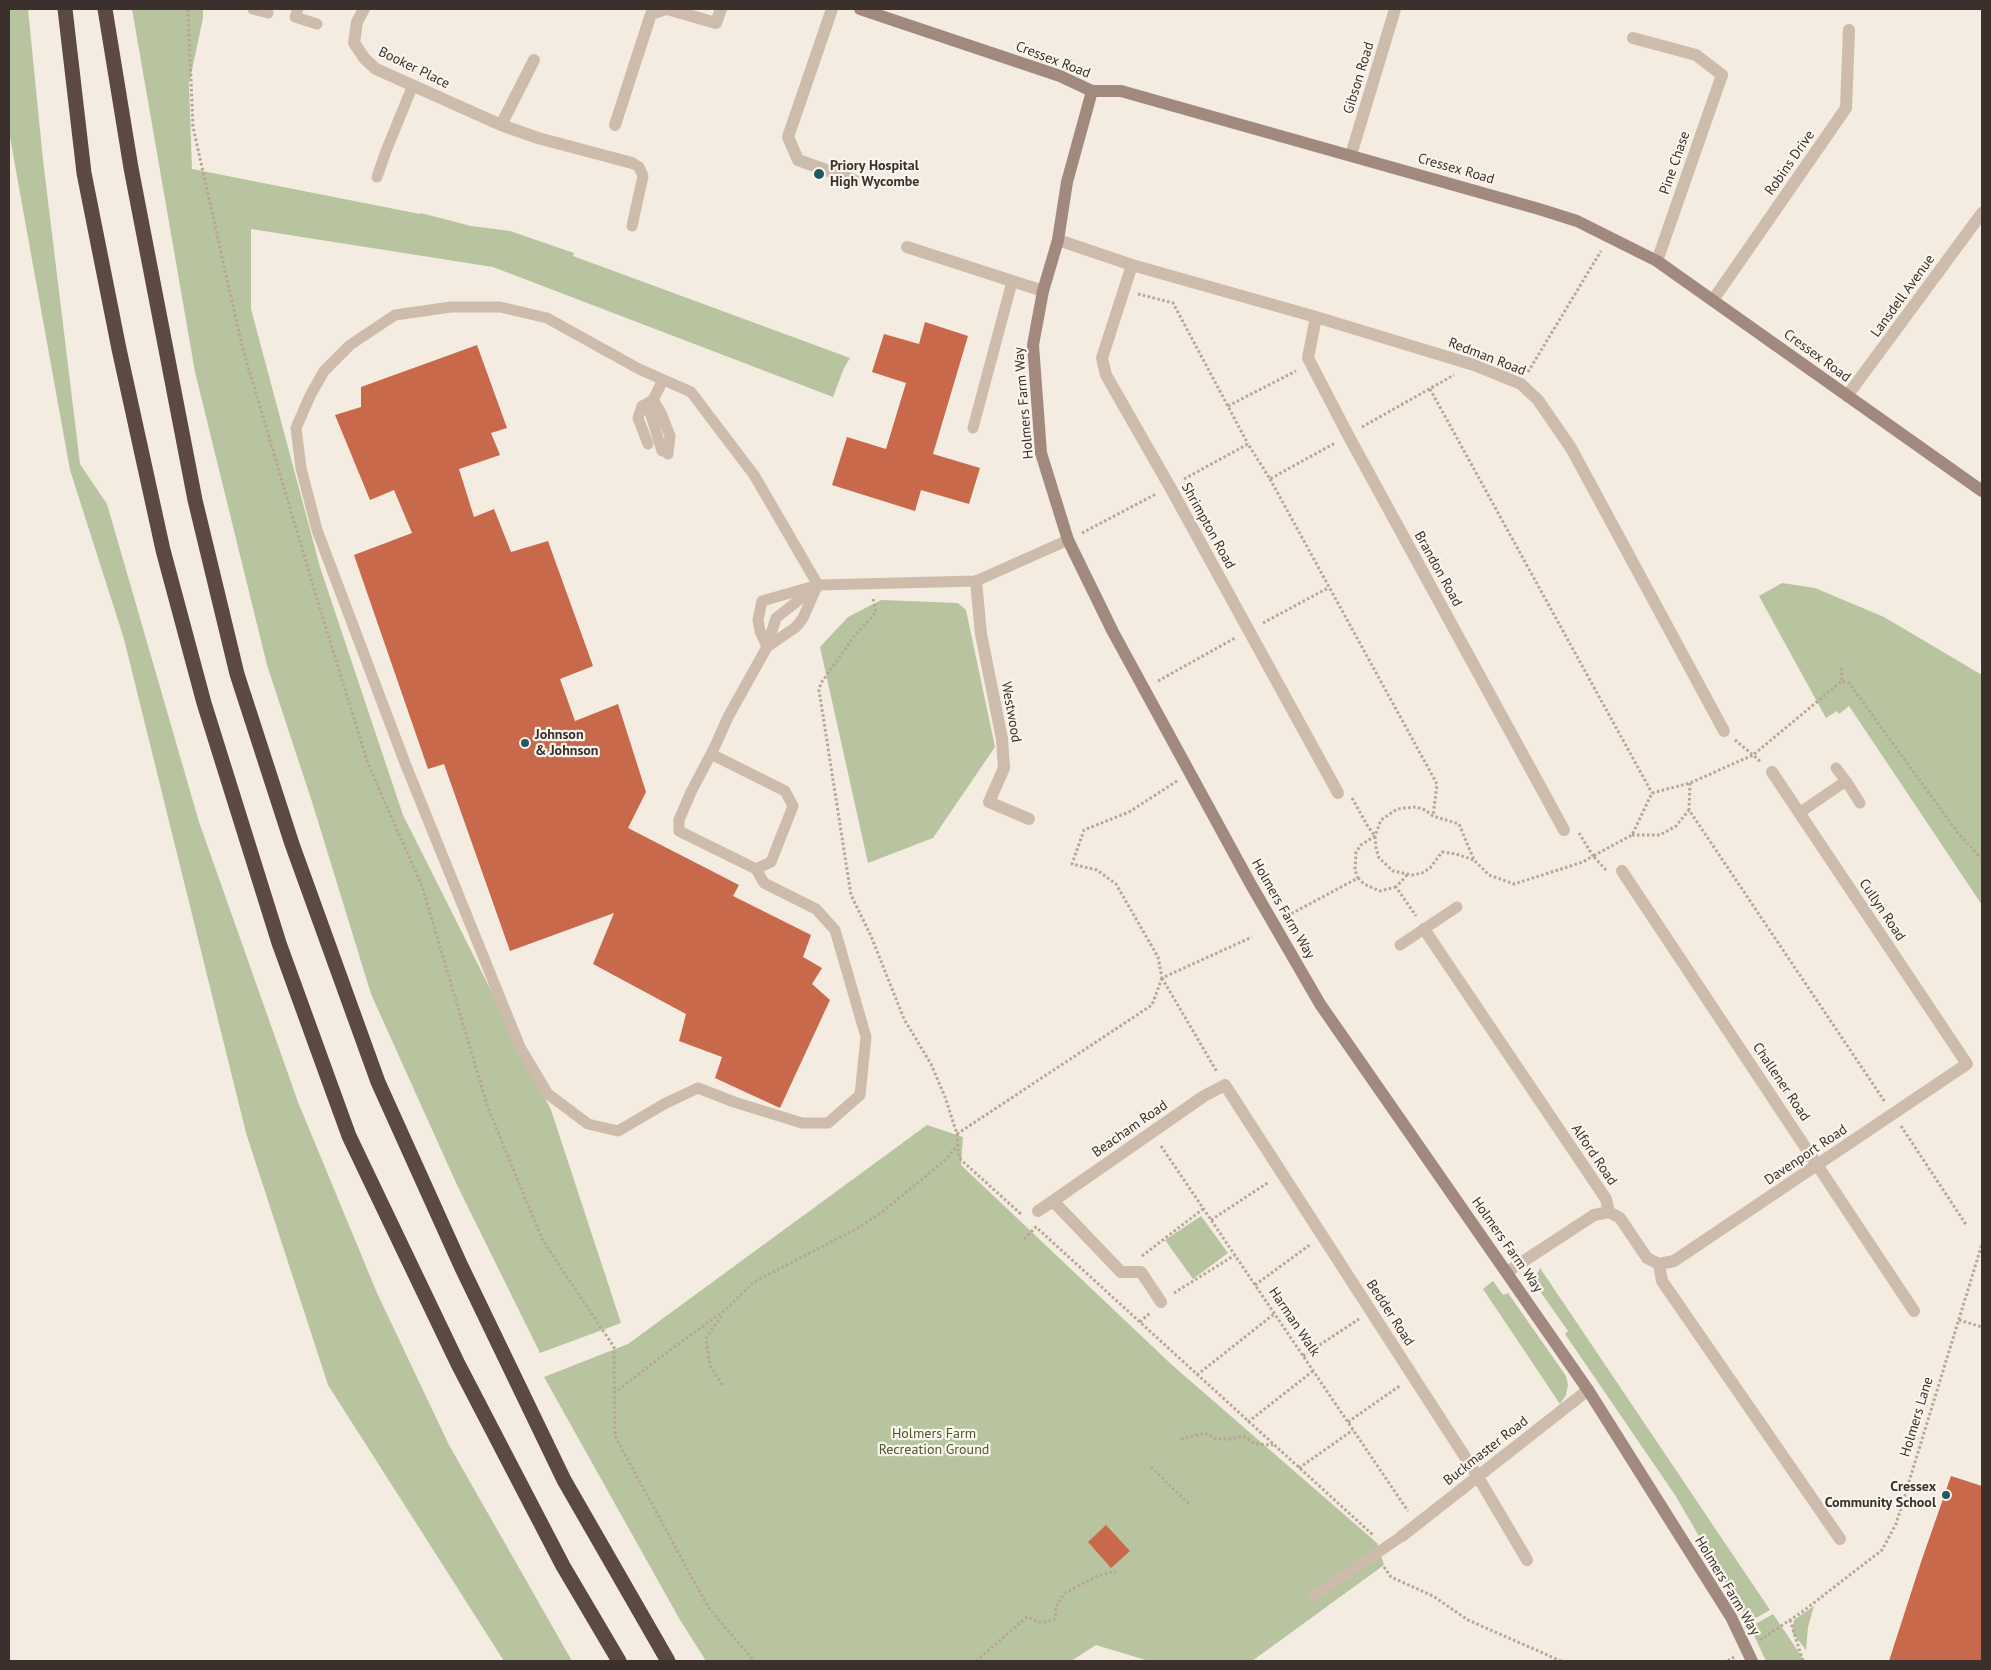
<!DOCTYPE html>
<html>
<head>
<meta charset="utf-8">
<style>
	body { margin:0 }
	#map { position:relative; width:1991px; height:1670px; overflow:hidden; background:#f4ebe1; font-family:"PT Sans",sans-serif }
	canvas { display:block }
	.frame { position:absolute; inset:0; border:10px solid #3b302b; pointer-events:none }
</style>
</head>
<body>
<div id="map">
<canvas width="1991" height="1670"></canvas>
<div class="frame"></div>
</div>
<script>
const ctx = document.querySelector('canvas').getContext('2d');
ctx.lineJoin = 'round';
function paint(path, color) {
  ctx.fillStyle = color;
  ctx.fill(path, 'evenodd');
}
function poly(rows) {
  const path = new Path2D();
  for (const r of rows) {
    path.moveTo(r[0], r[1]);
    for (let i = 2; i < r.length; i += 2) path.lineTo(r[i], r[i + 1]);
  }
  return path;
}
function stroke(path, color, width, dash) {
  ctx.strokeStyle = color;
  ctx.lineWidth = width;
  ctx.lineCap = dash ? 'butt' : 'round';
  ctx.setLineDash(dash || []);
  ctx.stroke(path);
}
function write(font, color, halo, rows, align = 'center') {
  ctx.font = font + ' "PT Sans",sans-serif';
  ctx.lineWidth = 4.5;
  ctx.setLineDash([]);
  ctx.textBaseline = 'middle';
  ctx.strokeStyle = halo;
  ctx.fillStyle = color;
  for (const [text, x, y, turn = 0] of rows) {
    ctx.save();
    ctx.translate(x, y);
    ctx.rotate((+turn || 0) * Math.PI / 180);
    ctx.textAlign = isNaN(turn) ? turn : align;
    if (halo) ctx.strokeText(text, 0, 0);
    ctx.fillText(text, 0, 0);
    ctx.restore();
  }
}
paint(poly([
	[9,9,28,9,43,160,80,464,107,504,199,822,298,1102,377,1293,449,1445,572,1661,504,1661,328,1385,246,1133,124,639,70,470,9,132],
	[132,9,203,9,203,18,189,84,192,169,420,214,421,213,471,226,510,231,574,253,573,256,850,358,844,368,833,397,493,267,251,229,251,309,320,567,403,815,551,1110,621,1323,540,1353,457,1185,371,994,313,805,267,665,195,372],
	[1782,583,1815,588,1884,617,1982,675,1982,905,1849,706,1839,714,1837,711,1826,718,1759,596],
	[881,600,958,603,966,610,995,747,933,838,868,863,820,647,848,617],
	[927,1125,963,1137,961,1165,1172,1365,1377,1543,1384,1565,1252,1661,1149,1661,1096,1645,1071,1661,706,1661,680,1620,544,1377,628,1344],
	[1201,1216,1228,1253,1193,1279,1165,1240],
	[1540,1268,1770,1610,1749,1622,1675,1495,1565,1334,1568,1331,1537,1287,1535,1278],
	[1493,1281,1503,1295,1508,1293,1566,1376,1568,1385,1566,1395,1560,1404,1483,1289],
	[1814,1606,1808,1627,1806,1650,1792,1632,1794,1620],
	[1773,1614,1800,1654,1804,1661,1766,1661,1750,1627]
]), '#b8c4a0');
paint(poly([
	[925,322,968,336,933,454,980,468,969,504,921,490,915,511,832,485,847,437,886,449,906,383,872,372,884,334,919,344],
	[477,345,507,428,491,433,500,455,459,469,474,517,494,509,511,552,548,541,593,666,560,679,575,721,618,704,646,792,628,828,739,885,733,896,811,935,803,957,822,968,812,984,830,1000,780,1108,715,1078,722,1057,679,1041,686,1014,593,964,614,913,510,951,444,764,428,769,354,555,412,533,394,490,370,500,335,415,361,407,361,387],
	[1951,1476,1982,1486,1982,1661,1889,1661,1921,1562],
	[1106,1525,1130,1551,1111,1568,1088,1542]
]), '#c8694b');
stroke(poly([
	[188,9,193,127,242,346,314,589,368,764,422,886,488,1108,543,1241,614,1347,615,1436,708,1607,754,1661],
	[1138,294,1173,303,1248,444],
	[1528,372,1601,251],
	[1430,389,1652,793],
	[1228,406,1296,371],
	[1362,427,1454,375],
	[1184,479,1248,444,1270,479,1335,443],
	[1270,479,1437,784,1433,816],
	[1082,533,1156,494],
	[873,599,876,612,853,638,821,683,819,690,851,895,871,936,904,1019,931,1064,945,1097,957,1134,959,1158,1022,1215],
	[1263,623,1328,588],
	[1841,668,1842,681],
	[1158,681,1235,638],
	[1735,740,1753,755,1842,681,1849,683,1958,833,1982,859],
	[1177,781,1129,812,1084,830,1072,864,1097,870,1116,884,1158,957,1162,978,1252,937],
	[1690,783,1689,810,1885,1102],
	[1352,798,1367,825,1375,836,1376,848,1379,858,1393,871,1412,875,1422,873,1430,868,1442,852,1456,854,1474,860],
	[1632,835,1660,835,1676,826,1689,810],
	[1606,870,1593,856,1632,835,1652,793,1690,783,1753,755,1761,762],
	[1407,875,1396,887,1416,916],
	[1358,878,1364,884,1380,891,1396,887],
	[1287,916,1358,878,1355,870,1356,852,1361,845,1375,836,1381,820,1397,809,1416,807,1425,810,1433,816,1459,824,1474,860,1489,875,1514,884,1583,862,1593,856,1579,833],
	[1162,978,1217,1072],
	[1901,1126,1967,1226],
	[957,1134,1152,1005,1162,978],
	[1161,1146,1408,1511],
	[1211,1220,1269,1182],
	[1024,1239,1036,1227,1374,1536],
	[1142,1256,1203,1209],
	[1255,1285,1311,1244],
	[1174,1293,1235,1255],
	[1959,1320,1982,1327],
	[1140,1322,1150,1313],
	[1303,1356,1359,1319],
	[1197,1375,1274,1314],
	[722,1385,710,1365,706,1338,723,1314],
	[614,1393,666,1353,724,1311,754,1282,856,1229,882,1212,943,1162,958,1145],
	[1248,1422,1313,1371],
	[1348,1422,1401,1385],
	[1181,1439,1205,1433,1216,1439,1230,1439,1243,1436,1256,1444,1273,1445],
	[1151,1467,1190,1505],
	[1299,1468,1353,1430],
	[1384,1567,1391,1577,1433,1596,1468,1620,1561,1661],
	[1790,1620,1803,1661],
	[1760,1640,1802,1612,1882,1550,1896,1524,1982,1244],
	[976,1661,1027,1617,1039,1622,1046,1622,1055,1619,1056,1606,1065,1593,1097,1576,1116,1571],
	[1728,1661,1734,1657]
]), '#b9a596', 3, [2.5, 2.5]);
stroke(poly([
	[253,9,268,13],
	[298,9,295,17,317,24],
	[377,177,386,151,413,85],
	[632,226,643,176,639,167,632,163],
	[653,400,661,413,670,436,668,454],
	[973,428,1012,282],
	[648,444,638,418,642,406,653,400],
	[662,451,650,412,653,400,663,380],
	[767,647,776,618,813,589],
	[767,647,796,627,803,618,817,586],
	[711,754,785,791,793,806,771,862,756,869,679,831,679,820,691,792,711,754,716,744,728,717,767,647,760,631,758,620,762,601,818,585],
	[1846,781,1860,803],
	[1799,813,1846,781,1836,768],
	[756,869,764,883,816,909,835,930,866,1037,860,1095,828,1123,802,1123,734,1102,698,1088,666,1103,618,1131,588,1124,548,1094,520,1047,405,763,317,530,301,468,296,428,310,396,324,371,350,345,395,315,451,307,500,307,547,318,639,369,691,392,754,475,818,585,976,581,1068,540],
	[1400,945,1457,907],
	[1314,1596,1402,1536]
]), '#cdbbac', 11);
stroke(poly([
	[364,9,357,22,354,43,365,59,376,69,501,125,538,138,632,163],
	[667,9,716,23,721,9],
	[832,9,788,137,798,160,854,180],
	[1633,38,1696,55,1722,75,1657,261],
	[501,125,534,60],
	[615,125,651,14,666,9],
	[1351,155,1395,9],
	[1058,240,1132,265,1316,317,1474,365,1521,384,1538,400,1571,448,1724,731],
	[907,247,1043,291],
	[1132,265,1102,358,1106,375,1170,487,1338,793],
	[1713,300,1846,108,1849,30],
	[1316,317,1308,358,1348,435,1564,830],
	[1847,396,1982,213],
	[976,581,981,634,1002,739,1004,768,989,802,1029,819],
	[1622,871,1914,1311],
	[1424,929,1606,1199,1609,1212,1620,1218,1647,1258,1659,1264,1662,1281,1840,1539],
	[1038,1211,1053,1201],
	[1659,1264,1674,1261,1967,1064,1772,772],
	[1507,1272,1594,1215,1609,1212],
	[1161,1302,1141,1272,1121,1272,1053,1201,1204,1096,1225,1085,1478,1477,1527,1560],
	[1402,1536,1588,1390]
]), '#cdbbac', 12);
stroke(poly([
	[860,9,1060,76,1092,91,1121,91,1539,209,1577,221,1657,261,1982,491],
	[1092,91,1067,182,1058,240,1043,291,1033,345,1041,453,1068,540,1113,632,1250,883,1320,1004,1588,1390,1731,1617,1752,1661]
]), '#a18a7d', 12);
stroke(poly([
	[65,9,84,173,119,349,163,550,204,703,279,943,349,1136,458,1364,563,1566,619,1661],
	[105,9,131,168,195,500,237,674,292,844,378,1082,461,1266,564,1480,668,1661]
]), '#5c4a42', 15);
for (const [x, y, r, color] of [
	[819,174,6,"#1f5a5e"],
	[525,743,5,"#1f5a5e"],
	[1946,1495,5,"#1f5a5e"]
]) {
  const dot = new Path2D();
  dot.arc(x, y, r, 0, 2 * Math.PI);
  ctx.fillStyle = color;
  ctx.fill(dot);
  stroke(dot, '#fbf5ee', 2);
}
write('14px', '#3b302b', '#fbf5ee', [
	["Cressex Road",1053,60,21],
	["Booker Place",414,68,26],
	["Gibson Road",1359,78,-73],
	["Pine Chase",1675,163,-71],
	["Robins Drive",1790,163,-55],
	["Cressex Road",1456,169,16],
	["Lansdell Avenue",1903,296,-54],
	["Cressex Road",1817,356,36],
	["Redman Road",1487,357,21],
	["Holmers Farm Way",1024,403,-95],
	["Shrimpton Road",1208,526,61],
	["Brandon Road",1438,569,61],
	["Westwood",1011,712,80],
	["Holmers Farm Way",1283,909,60],
	["Cullyn Road",1882,910,56],
	["Challener Road",1781,1082,56],
	["Beacham Road",1130,1129,-35],
	["Alford Road",1594,1155,56],
	["Davenport Road",1806,1155,-34],
	["Holmers Farm Way",1507,1245,55],
	["Bedder Road",1390,1313,57],
	["Harman Walk",1294,1322,56],
	["Holmers Lane",1917,1417,-73],
	["Buckmaster Road",1486,1451,-38],
	["Holmers Farm Way",1727,1586,59]
]);
write('bold 14px', '#3b302b', '#fbf5ee', [
	["Priory Hospital",830,166],
	["High Wycombe",830,182],
	["Johnson",535,735],
	["& Johnson",535,751],
	["Cressex",1936,1487,"right"],
	["Community School",1936,1503,"right"]
], 'left');
write('14px', '#4a5a2e', '#fbf5ee', [
	["Holmers Farm",934,1434],
	["Recreation Ground",934,1450]
]);
</script>
</body>
</html>
